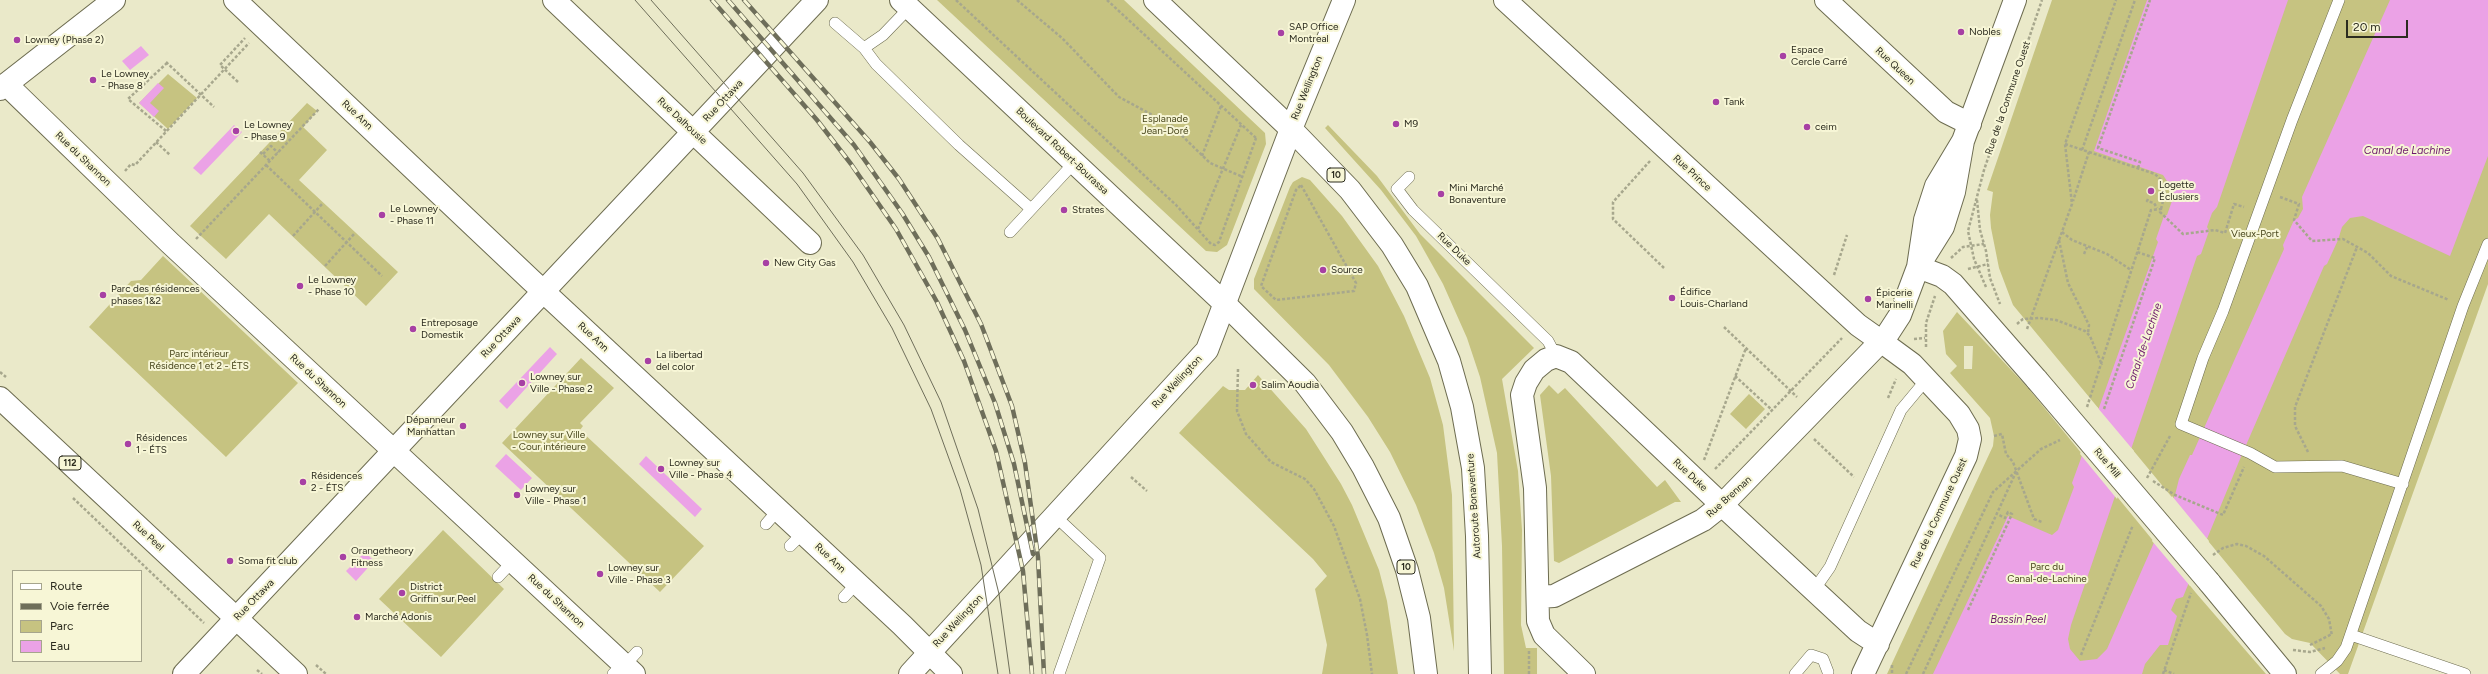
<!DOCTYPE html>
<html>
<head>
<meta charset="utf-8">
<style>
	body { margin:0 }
	#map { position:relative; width:2488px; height:674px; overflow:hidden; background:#eae9c9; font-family:Figtree,sans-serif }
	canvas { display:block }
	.legend { position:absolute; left:12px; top:570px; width:130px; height:92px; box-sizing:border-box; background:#f7f6d6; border:1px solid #a6a58d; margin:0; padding:5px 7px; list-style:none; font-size:12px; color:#2c2c1f }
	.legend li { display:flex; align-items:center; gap:8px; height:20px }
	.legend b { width:20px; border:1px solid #a6a58d }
	.scale { position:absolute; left:2346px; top:20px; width:62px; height:18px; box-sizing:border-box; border:2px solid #2c2c1f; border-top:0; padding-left:5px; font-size:12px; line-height:14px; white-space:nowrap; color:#2c2c1f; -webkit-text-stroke:3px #f7f6d6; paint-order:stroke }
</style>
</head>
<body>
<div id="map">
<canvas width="2488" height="674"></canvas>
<ul class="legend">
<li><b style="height:5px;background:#fff"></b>Route</li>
<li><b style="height:5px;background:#6e6e5a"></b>Voie ferrée</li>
<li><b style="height:11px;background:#c6c381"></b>Parc</li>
<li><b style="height:11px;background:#eba2e6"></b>Eau</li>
</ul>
<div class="scale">20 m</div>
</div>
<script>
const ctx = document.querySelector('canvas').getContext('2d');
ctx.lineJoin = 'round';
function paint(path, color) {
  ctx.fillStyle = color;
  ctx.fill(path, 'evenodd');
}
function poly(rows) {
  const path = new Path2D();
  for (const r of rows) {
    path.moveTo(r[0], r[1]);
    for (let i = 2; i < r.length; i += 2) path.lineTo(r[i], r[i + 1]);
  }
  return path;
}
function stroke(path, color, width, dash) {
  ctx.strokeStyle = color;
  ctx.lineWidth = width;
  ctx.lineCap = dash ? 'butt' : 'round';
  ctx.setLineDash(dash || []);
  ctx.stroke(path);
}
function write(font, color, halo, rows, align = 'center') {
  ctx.font = font + ' Figtree,sans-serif';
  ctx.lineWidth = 4;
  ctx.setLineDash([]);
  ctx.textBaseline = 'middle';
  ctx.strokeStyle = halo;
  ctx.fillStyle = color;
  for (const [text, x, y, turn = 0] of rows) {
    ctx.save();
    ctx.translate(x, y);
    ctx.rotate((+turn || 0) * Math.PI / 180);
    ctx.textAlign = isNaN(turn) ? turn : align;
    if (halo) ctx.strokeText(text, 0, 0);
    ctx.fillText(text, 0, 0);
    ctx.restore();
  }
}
paint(poly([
	[937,0,1124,0,1265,133,1266,144,1227,245,1217,252,1206,251],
	[2052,0,2488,0,2488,284,2348,674,2340,674,2310,643,2292,639,2285,634,2013,305,1999,268,1991,228,1990,215,1993,192,1987,190],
	[168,74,197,98,168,129,139,103],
	[307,103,317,111,303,127,327,150,299,180,398,272,366,306,269,214,226,259,190,226],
	[1328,125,1377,176,1420,234,1534,348,1502,379,1518,471,1522,530,1521,625,1526,648,1537,648,1537,674,1504,674,1502,546,1497,453,1480,377,1467,338,1443,284,1416,236,1381,190,1325,128],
	[1302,177,1310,180,1342,216,1378,266,1404,316,1430,378,1443,425,1452,495,1454,651,1444,588,1434,553,1416,505,1390,452,1368,417,1329,365,1254,289,1254,279,1290,187,1293,182],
	[163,256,298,383,226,457,89,327,131,281,141,280],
	[1957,312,2028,388,2196,593,2266,674,1887,674,1993,446,1994,436,1990,418,1950,373,1957,366,1946,354,1943,331],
	[1964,346,1973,346,1972,369,1964,369],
	[581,358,614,388,580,423,583,426,580,430,704,546,660,592,502,443],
	[1258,375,1306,429,1341,484,1352,505,1379,570,1387,601,1398,674,1322,674,1327,645,1315,589,1327,576,1313,559,1179,433,1223,386,1229,390,1245,390],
	[1549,385,1558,394,1565,388,1657,487,1665,480,1681,502,1675,502,1559,563,1554,561,1551,476,1540,395],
	[1749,394,1765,409,1746,429,1730,414],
	[443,530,504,589,441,657,379,599]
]), '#c6c381');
paint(poly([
	[2147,0,2288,0,2217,207,2212,213,2207,227,2209,231,2201,254,2197,256,2071,625,2068,639,2070,649,2080,661,2097,659,2107,649,2175,495,2179,479,2190,455,2192,455,2284,249,2283,245,2294,220,2298,218,2303,209,2302,197,2390,0,2488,0,2488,156,2450,256,2363,216,2350,218,2342,227,2338,240,2327,264,2324,266,2240,459,2183,597,2176,599,2171,610,2177,616,2168,645,2160,645,2145,664,2142,674,1933,674,2008,516,2052,535,2058,530,2074,487,2072,483,2080,461,2158,242,2156,239,2164,216,2167,215,2172,201,2171,187,2163,175,2094,151],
	[141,46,149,55,130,70,122,61],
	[158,83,164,88,150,103,159,111,154,117,139,103],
	[234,125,242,132,201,175,193,168],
	[550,347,557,354,507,409,499,401],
	[506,454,532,478,521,490,495,466],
	[646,456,702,509,695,517,639,464],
	[365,552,374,561,356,581,346,571]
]), '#eba2e6');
paint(poly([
	[2097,407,2134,451,2117,499,2080,454],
	[2172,496,2209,541,2190,586,2152,541]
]), '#eae9c9');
const lane = poly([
	[2339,0,2292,120,2223,311,2203,358,2181,424,2250,453,2275,467,2342,466,2403,484],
	[835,23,864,48,876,64,959,145,1031,209],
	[864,48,883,35,909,8],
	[1409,177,1397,189,1413,210,1548,341,1556,356],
	[1010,232,1074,163],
	[1055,516,1100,558,1059,674],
	[766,524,778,510],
	[790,546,803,533],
	[498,577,513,561],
	[1814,590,1830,567,1901,410,1926,380],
	[844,597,857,583],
	[2351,635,2465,674],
	[625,665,637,652],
	[613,674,623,664],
	[1795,674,1811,655,1823,659,1828,672],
	[2321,674,2337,661,2346,648,2463,306,2488,244]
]);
const street = poly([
	[235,0,531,280,902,625,951,674],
	[554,0,810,243],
	[1505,0,1858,325,1882,342],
	[1826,0,1946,112,1970,124],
	[6,84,170,243,634,674],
	[0,89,114,0],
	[1538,597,1554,596,1703,520,1722,505,1571,362,1556,356,1546,360,1534,370,1526,383,1522,395,1535,488,1538,621,1544,635,1584,674],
	[184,674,817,0]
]);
const secondary = poly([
	[901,0,1224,303],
	[1155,0,1291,129],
	[1923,259,1943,227,1954,192,1963,141,2015,0],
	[1918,267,1942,276,1953,284,2037,380],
	[2209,582,2285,674],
	[1878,644,1858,631,1722,505,1887,335,1900,315,1918,267,1925,220,1936,186,1963,141],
	[910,674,1207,350,1291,129,1344,0],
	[1863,674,1966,456,1970,439,1968,429,1959,414,1912,364,1882,342]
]);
const primary = poly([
	[0,398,296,674]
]);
const highway = poly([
	[1291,129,1350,190,1392,245,1417,286,1449,361,1462,407,1473,468,1477,536,1480,674],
	[1224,303,1305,383,1342,432,1363,467,1389,518,1407,570,1419,618,1426,674]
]);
stroke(lane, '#6d6c50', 12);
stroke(street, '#6d6c50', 24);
stroke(secondary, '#6d6c50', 24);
stroke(primary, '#6d6c50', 24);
stroke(highway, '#6d6c50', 24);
stroke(poly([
	[956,0,1176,205,1211,244,1215,245,1219,242,1256,138],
	[1017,0,1062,38,1119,97,1171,125,1210,163,1243,177],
	[1107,0,1256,138],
	[166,62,214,107],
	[238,82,220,65,245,38],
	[166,131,128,99,167,63],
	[156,142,170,155],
	[2065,144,2089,152,2073,201],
	[2082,150,2135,0],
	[260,152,270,161],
	[2089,152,2155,174,2161,180,2165,193,2161,209],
	[263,154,271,146,278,153],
	[1202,156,1221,106],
	[1650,161,1613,202,1613,219,1664,268],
	[266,165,382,276],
	[2138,168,2140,162,2098,148,2150,0],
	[125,171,131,164,135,165,249,43],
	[1301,185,1356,283,1354,291,1276,300,1261,286,1296,190,1301,185],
	[2280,197,2299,204,2294,220,2312,241,2343,239,2368,253,2391,276,2449,300],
	[2148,199,2147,201,2154,203,2157,208],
	[1977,200,1980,230,1986,251,1990,278,2000,304],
	[1198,229,1241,125],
	[2062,232,2072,240,2107,254,2131,270],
	[293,236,323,203],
	[196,239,319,109],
	[2059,240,2068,283,2089,325,2088,333],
	[2084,254,2087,247],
	[1951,258,1963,247,1984,244],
	[325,266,355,233],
	[1968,269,1988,264],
	[1834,275,1847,235],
	[1986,287,1974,259,1968,231,1984,170,2042,0],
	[2017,324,2023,319,2040,318,2056,320,2085,331,2090,336,2102,365],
	[1724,327,1797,397],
	[2027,329,2072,204,2065,144,2116,0],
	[1914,339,1925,338],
	[1926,347,1926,323,1935,296],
	[1238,369,1237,411,1246,434,1271,462,1305,479,1314,489,1334,526,1360,599,1367,635,1372,674],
	[0,372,6,377],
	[1735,376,1772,410],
	[1888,398,1896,379],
	[2087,407,2151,210,2161,209,2160,212,2183,234,2215,230,2225,233,2234,204,2244,207],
	[2104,409,2155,258,2137,252],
	[1994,436,2002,434,2006,454,2013,462,2034,519,2042,522],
	[1814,439,1854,477],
	[2308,452,2295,426,2295,407,2357,247],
	[1704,460,1746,348],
	[1715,469,1842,338],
	[1131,477,1147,491],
	[2147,478,2170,436],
	[2153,481,2175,495,2223,515,2244,467],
	[73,498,204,623],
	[2213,555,2223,548,2237,544,2246,546,2264,556,2321,606,2329,619,2332,636],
	[1968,610,2012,514,2008,512,2005,518,1997,514],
	[2310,645,2332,634],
	[2293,650,2310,652,2325,648],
	[2081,655,2133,525],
	[316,665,326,674],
	[1892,665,1892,674],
	[257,670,262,674],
	[2164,670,2174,674],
	[1529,674,1529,651],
	[1906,674,1993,492,2041,449,2060,440],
	[1923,674,2016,472],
	[2163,674,2191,593]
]), '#a7a78d', 2.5, [3, 2]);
stroke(lane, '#fff', 11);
stroke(street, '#fff', 22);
stroke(secondary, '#fff', 22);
stroke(primary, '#fff', 22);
stroke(highway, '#fff', 22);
stroke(poly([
	[635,0,797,184,853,262,892,328,931,409,960,489,981,565,998,674],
	[651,0,803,173,863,255,904,325,941,402,978,509,999,594,1010,674]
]), '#6e6e5a', 1);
const rail = poly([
	[712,0,817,120,851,164,896,229,937,302,964,361,996,451,1023,571,1032,674],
	[728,0,854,145,902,213,929,257,965,330,995,403,1014,464,1033,554],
	[744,0,870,142,899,179,938,239,981,324,1012,406,1025,463,1038,557,1044,674]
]);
stroke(rail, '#6e6e5a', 4.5);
stroke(rail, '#f7f6d6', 3, [9]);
const secondaryBridge = poly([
	[2037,380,2209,582]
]);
stroke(secondaryBridge, '#6d6c50', 24, []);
stroke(secondaryBridge, '#fff', 22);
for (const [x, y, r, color] of [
	[1961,32,4,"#a740a4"],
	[1281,33,4,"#a740a4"],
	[17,40,4,"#a740a4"],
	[1783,56,4,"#a740a4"],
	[93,80,4,"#a740a4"],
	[1716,102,4,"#a740a4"],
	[1396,124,4,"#a740a4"],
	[1807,127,4,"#a740a4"],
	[236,131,4,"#a740a4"],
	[2151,191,4,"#a740a4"],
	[1441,194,4,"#a740a4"],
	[1064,210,4,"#a740a4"],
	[382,215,4,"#a740a4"],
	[766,263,4,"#a740a4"],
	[1323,270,4,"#a740a4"],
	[300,286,4,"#a740a4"],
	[103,295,4,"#a740a4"],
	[1672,298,4,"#a740a4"],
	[1868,299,4,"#a740a4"],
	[413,329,4,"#a740a4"],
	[648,361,4,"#a740a4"],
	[522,383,4,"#a740a4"],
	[1253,385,4,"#a740a4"],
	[463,426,4,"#a740a4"],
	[128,444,4,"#a740a4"],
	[661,469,4,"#a740a4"],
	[303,482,4,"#a740a4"],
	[517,495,4,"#a740a4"],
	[343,557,4,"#a740a4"],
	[230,561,4,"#a740a4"],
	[600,574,4,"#a740a4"],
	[402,593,4,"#a740a4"],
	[357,617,4,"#a740a4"]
]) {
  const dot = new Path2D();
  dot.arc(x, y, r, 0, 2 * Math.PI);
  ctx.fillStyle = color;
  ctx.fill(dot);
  stroke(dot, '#f7f6d6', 1.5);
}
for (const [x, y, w] of [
	[1336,175,18],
	[70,463,22],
	[1406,567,18]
]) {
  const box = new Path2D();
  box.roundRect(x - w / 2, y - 7, w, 14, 3);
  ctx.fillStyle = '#f7f6d6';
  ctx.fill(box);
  stroke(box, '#2c2c1f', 1);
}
write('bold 9px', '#2c2c1f', null, [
	["10",1336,175],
	["112",70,463],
	["10",1406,567]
]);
write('10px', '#2c2c1f', '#f7f6d6', [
	["SAP Office",1289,27],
	["Montreal",1289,39],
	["Nobles",1969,32],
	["Lowney (Phase 2)",25,40],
	["Espace",1791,50],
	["Cercle Carré",1791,62],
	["Le Lowney",101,74],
	["- Phase 8",101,86],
	["Tank",1724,102],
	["M9",1404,124],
	["Le Lowney",244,125],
	["- Phase 9",244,137],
	["ceim",1815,127],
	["Logette",2159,185],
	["Éclusiers",2159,197],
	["Mini Marché",1449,188],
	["Bonaventure",1449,200],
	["Le Lowney",390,209],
	["- Phase 11",390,221],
	["Strates",1072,210],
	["New City Gas",774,263],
	["Source",1331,270],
	["Le Lowney",308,280],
	["- Phase 10",308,292],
	["Parc des résidences",111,289],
	["phases 1&2",111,301],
	["Édifice",1680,292],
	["Louis-Charland",1680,304],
	["Épicerie",1876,293],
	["Marinelli",1876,305],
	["Entreposage",421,323],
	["Domestik",421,335],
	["La libertad",656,355],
	["del color",656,367],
	["Lowney sur",530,377],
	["Ville - Phase 2",530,389],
	["Salim Aoudia",1261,385],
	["Dépanneur",455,420,"right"],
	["Manhattan",455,432,"right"],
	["Résidences",136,438],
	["1 - ÉTS",136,450],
	["Lowney sur",669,463],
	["Ville - Phase 4",669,475],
	["Résidences",311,476],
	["2 - ÉTS",311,488],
	["Lowney sur",525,489],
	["Ville - Phase 1",525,501],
	["Orangetheory",351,551],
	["Fitness",351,563],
	["Soma fit club",238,561],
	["Lowney sur",608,568],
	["Ville - Phase 3",608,580],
	["District",410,587],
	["Griffin sur Peel",410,599],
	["Marché Adonis",365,617]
], 'left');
write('10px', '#2c2c1f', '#f7f6d6', [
	["Rue Queen",1895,66,43],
	["Rue Wellington",1307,88,-68],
	["Rue de la Commune Ouest",2008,98,-71],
	["Rue Ottawa",723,101,-47],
	["Rue Ann",357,115,43],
	["Rue Dalhousie",682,121,43],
	["Boulevard Robert-Bourassa",1062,151,43],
	["Rue du Shannon",83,159,44],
	["Rue Prince",1692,173,43],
	["Rue Duke",1454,249,44],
	["Rue Ottawa",501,337,-47],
	["Rue Ann",593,337,43],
	["Rue du Shannon",318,381,43],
	["Rue Wellington",1177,382,-47],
	["Rue Mill",2107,463,50],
	["Rue Duke",1690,475,43],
	["Rue Brennan",1729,497,-42],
	["Autoroute Bonaventure",1474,506,-94],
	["Rue de la Commune Ouest",1939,513,-65],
	["Rue Peel",148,536,43],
	["Rue Ann",830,558,43],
	["Rue Ottawa",254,600,-46],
	["Rue du Shannon",556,601,43],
	["Rue Wellington",958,621,-47]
]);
write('10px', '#49471d', '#f7f6d6', [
	["Esplanade",1165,119],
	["Jean-Doré",1165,131],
	["Vieux-Port",2255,234],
	["Parc intérieur",199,354],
	["Résidence 1 et 2 - ÉTS",199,366],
	["Lowney sur Ville",549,435],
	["- Cour intérieure",549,447],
	["Parc du",2047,567],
	["Canal-de-Lachine",2047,579]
]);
write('italic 11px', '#6c176a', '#f7f6d6', [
	["Canal de Lachine",2407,151],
	["Canal-de-Lachine",2144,346,-71],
	["Bassin Peel",2018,620]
]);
</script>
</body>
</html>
